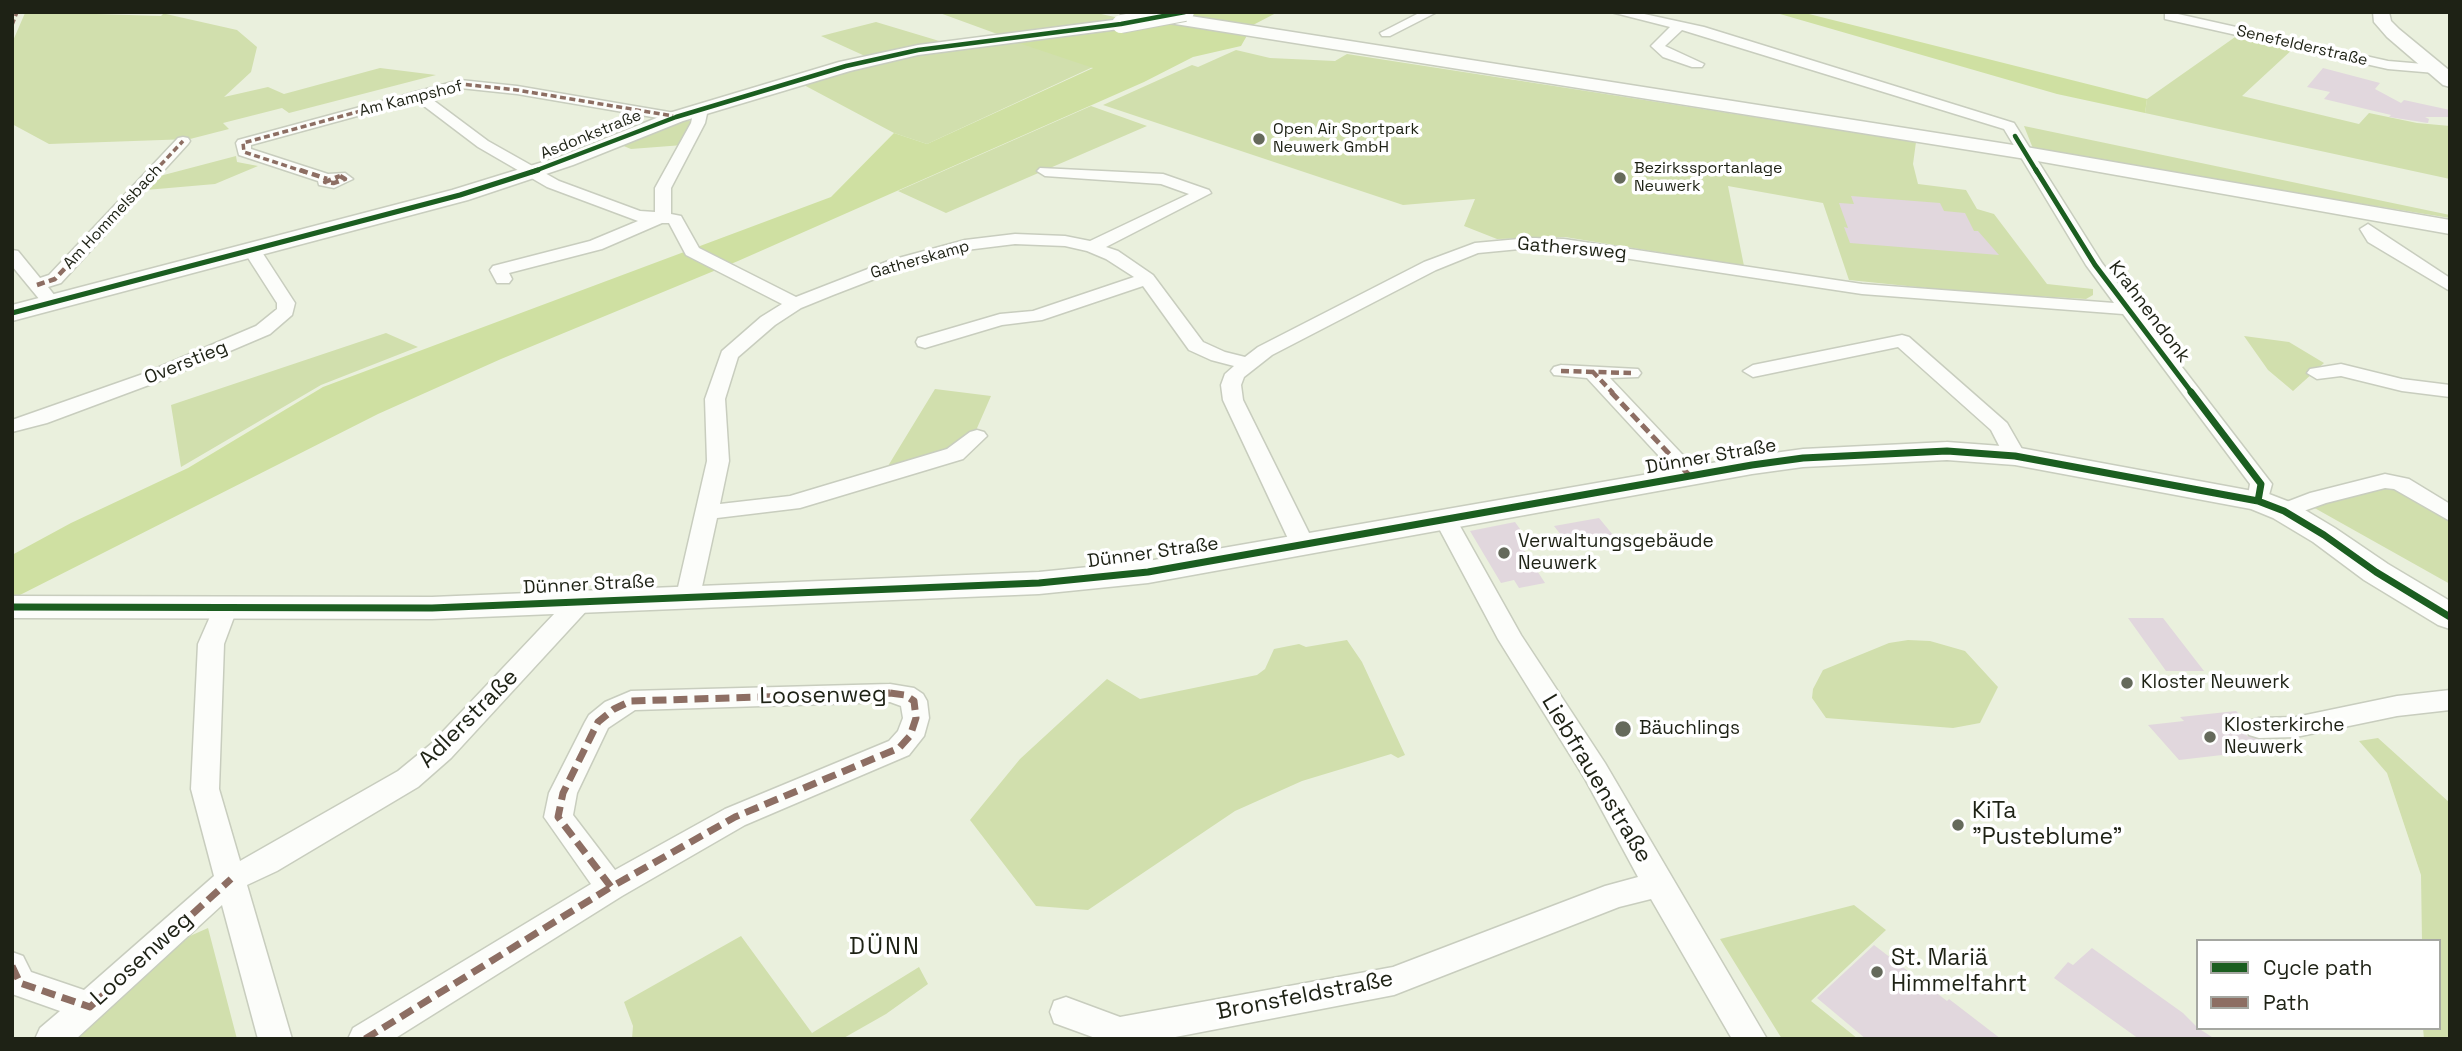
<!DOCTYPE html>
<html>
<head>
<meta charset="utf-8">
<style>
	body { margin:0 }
	#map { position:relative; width:2462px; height:1051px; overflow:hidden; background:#eaf0dd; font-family:"Space Grotesk",sans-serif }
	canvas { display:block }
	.frame { position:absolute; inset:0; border:14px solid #1e2215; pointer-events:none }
	.legend { position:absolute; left:2196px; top:939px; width:245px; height:91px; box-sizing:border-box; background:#fff; border:2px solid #a5a7a1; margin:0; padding:9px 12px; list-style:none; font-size:21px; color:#1e2215 }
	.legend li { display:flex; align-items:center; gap:14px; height:35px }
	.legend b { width:35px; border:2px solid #a5a7a1 }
</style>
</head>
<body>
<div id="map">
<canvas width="2462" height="1051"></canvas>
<div class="frame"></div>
<ul class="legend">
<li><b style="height:9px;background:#1b5e20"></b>Cycle path</li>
<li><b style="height:9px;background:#8d6e63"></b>Path</li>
</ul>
</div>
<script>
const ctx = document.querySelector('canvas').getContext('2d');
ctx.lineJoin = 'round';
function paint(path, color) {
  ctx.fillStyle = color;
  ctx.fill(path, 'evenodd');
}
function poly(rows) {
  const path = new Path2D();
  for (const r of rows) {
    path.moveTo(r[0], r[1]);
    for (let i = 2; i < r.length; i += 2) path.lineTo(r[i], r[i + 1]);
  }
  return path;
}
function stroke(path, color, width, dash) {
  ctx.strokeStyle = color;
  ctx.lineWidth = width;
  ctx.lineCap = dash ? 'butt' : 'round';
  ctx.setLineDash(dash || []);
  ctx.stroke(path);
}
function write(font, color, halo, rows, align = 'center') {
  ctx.font = font + ' "Space Grotesk",sans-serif';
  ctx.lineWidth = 7;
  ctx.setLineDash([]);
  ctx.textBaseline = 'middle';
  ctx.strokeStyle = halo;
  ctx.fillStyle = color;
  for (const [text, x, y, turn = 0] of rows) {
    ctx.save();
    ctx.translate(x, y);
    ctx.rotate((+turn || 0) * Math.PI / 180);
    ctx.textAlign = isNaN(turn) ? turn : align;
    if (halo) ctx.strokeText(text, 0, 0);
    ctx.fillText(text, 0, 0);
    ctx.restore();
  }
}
paint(poly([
	[31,12,161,16,163,14,121,12,170,12,166,14,237,30,257,47,251,72,224,97,268,87,284,94,380,68,436,75,289,113,282,108,223,123,229,129,190,139,49,144,12,124,12,43,25,13],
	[937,12,1092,12,1124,19,1095,66,927,144,894,133,802,84,876,61,821,36,876,22,946,43,1000,35],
	[2238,35,2295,47,2242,96,2359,124,2369,113,2417,123,2450,126,2450,179,2145,113,2147,99],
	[1236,50,1270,58,1335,61,1347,54,1916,142,1913,164,1918,184,1966,190,1977,209,1994,214,2047,284,2093,289,2093,295,2086,299,1966,292,1849,280,1823,203,1728,186,1744,266,1565,237,1497,239,1464,226,1475,199,1403,205,1103,105,1192,65,1198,67],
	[1091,106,1147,126,946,213,898,191],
	[681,120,693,121,683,145,631,149,621,145],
	[2024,126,2450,215,2450,218,2034,151],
	[236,156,237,162,258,166,215,184,146,190,156,177],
	[386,333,418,347,321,385,181,467,171,405],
	[2244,336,2289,342,2324,363,2293,391,2268,370],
	[935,389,991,396,974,435,953,449,888,466],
	[2391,486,2450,522,2450,584,2311,506],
	[1347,640,1362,662,1405,755,1398,758,1391,754,1302,781,1235,811,1088,910,1036,906,970,820,1020,759,1107,679,1140,699,1257,675,1265,669,1274,649,1299,644,1306,647],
	[1908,640,1930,641,1965,651,1998,687,1980,723,1953,728,1826,718,1812,698,1813,689,1823,670,1889,643],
	[2378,738,2450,803,2450,1039,2424,1039,2423,1028,2439,1028,2439,941,2422,941,2421,875,2387,773,2359,741],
	[1854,905,1886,930,1811,1001,1858,1039,1782,1039,1720,939],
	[208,928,237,1039,62,1039,97,1016,190,936],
	[741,936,812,1033,919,967,928,984,886,1014,842,1039,632,1039,633,1026,624,1002]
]), '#d1dfad');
paint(poly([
	[1146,12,1278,12,1253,25,1241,46,1193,57,1144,82,738,261,501,359,378,414,12,599,12,555,71,523,188,468,323,387,831,197,894,133,927,144,1093,68,995,35,1124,18],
	[1773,12,1801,12,2147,99,2145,113,2057,94]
]), '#cfe0a2');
paint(poly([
	[2323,68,2380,83,2375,89,2401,103,2404,100,2450,110,2450,117,2425,117,2429,119,2428,123,2389,117,2391,115,2324,99,2330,92,2307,87],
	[1851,196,1940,203,1944,211,1965,213,1974,231,1978,231,1999,255,1850,243,1844,227,1848,228,1839,203,1854,204],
	[1599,518,1613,535,1568,544,1554,526],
	[1515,522,1520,529,1520,538,1516,538,1545,583,1519,588,1514,580,1501,583,1470,531],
	[2128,618,2163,618,2204,671,2166,671],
	[2236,711,2246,721,2244,729,2247,736,2264,740,2265,750,2179,760,2148,725,2184,721,2180,717],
	[1874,945,1947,1001,1949,999,2001,1039,1866,1039,1817,998],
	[2092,948,2183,1013,2198,1028,2215,1039,2139,1039,2054,978,2068,962,2073,965]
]), '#e1d7dd');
const street = poly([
	[1421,12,1437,12,1390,36,1382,36,1380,33,1421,12],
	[1611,12,1635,12,1704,27,2014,123,2102,263,2272,484,2266,506,2250,506,2247,501,2250,484,2123,314,1862,294,1564,249,1530,248,1478,253,1436,270,1272,355,1244,377,1241,385,1243,400,1315,545,1311,550,1303,552,1295,550,1291,545,1223,400,1221,385,1225,374,1234,366,1211,360,1189,350,1143,286,1042,320,1002,325,925,348,918,346,916,342,918,338,1000,314,1033,311,1134,277,1106,259,1087,251,1065,246,1015,244,966,250,903,268,833,295,801,308,775,325,738,357,725,399,729,461,720,504,790,496,947,449,970,432,977,430,984,432,987,436,963,459,800,508,717,518,700,596,697,602,688,604,679,602,676,596,707,461,705,399,722,351,761,317,782,304,686,255,669,223,662,223,602,249,509,273,512,279,509,283,497,283,490,270,493,266,590,241,638,221,547,187,478,147,416,100,251,145,251,149,328,174,345,173,353,179,334,188,319,185,318,181,239,155,236,143,238,140,460,80,517,86,681,114,683,117,676,121,517,94,460,88,429,97,488,141,559,181,640,211,655,212,655,188,691,123,694,109,696,106,706,106,708,109,705,123,671,188,671,214,681,216,699,248,796,297,891,260,965,240,1015,234,1065,236,1090,241,1189,194,1161,184,1045,176,1037,171,1040,168,1163,174,1209,190,1211,193,1106,247,1118,251,1153,275,1203,342,1225,352,1245,357,1258,347,1424,262,1475,243,1530,238,1564,239,1862,284,2114,303,2086,265,2004,129,1682,30,1665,46,1704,64,1702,67,1692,67,1663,57,1651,46,1670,27,1611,12],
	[2169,12,2388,61,2435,65,2442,69,2435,73,2388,69,2165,19,2165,13,2169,12],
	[183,137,188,138,190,141,188,144,61,283,48,287,55,296,52,300,40,300,12,266,12,250,18,251,40,278,49,275,178,138,183,137],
	[2368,224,2450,278,2450,291,2368,242,2360,229,2368,224],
	[252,245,258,246,295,303,292,315,270,334,157,382,47,423,12,432,12,420,143,374,256,326,277,309,277,303,243,250,252,245],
	[1902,335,1909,337,2007,423,2026,456,2023,461,2007,461,1991,430,1898,347,1753,377,1743,371,1753,365,1902,335],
	[2341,364,2402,379,2450,385,2450,397,2402,391,2341,376,2317,379,2307,373,2310,369,2341,364],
	[1561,365,1638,369,1641,373,1638,377,1610,378,1698,471,1701,476,1698,481,1682,481,1587,378,1554,375,1551,371,1554,367,1561,365],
	[2385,474,2409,479,2450,504,2450,521,2394,489,2385,488,2326,503,2284,518,2276,516,2273,511,2276,506,2310,493,2385,474],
	[1445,512,1453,514,1456,519,1521,635,1605,763,1767,1039,1732,1039,1651,899,1619,907,1394,995,1165,1039,1098,1039,1054,1023,1050,1012,1054,1001,1066,997,1120,1017,1393,967,1605,886,1638,877,1585,779,1498,639,1434,519,1437,514,1445,512],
	[581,593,590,595,593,601,590,607,451,758,418,787,277,871,247,885,292,1039,258,1039,222,905,76,1039,35,1039,40,1028,60,1011,12,994,12,952,23,956,31,972,84,990,214,876,191,789,198,644,216,603,225,601,234,603,237,609,224,644,219,789,240,861,398,771,431,744,572,595,581,593],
	[890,684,914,688,923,694,927,701,929,718,924,736,909,755,745,825,622,896,394,1039,348,1039,353,1028,591,884,544,817,549,793,585,722,589,715,605,702,631,691,890,684],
	[890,702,901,706,903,718,898,731,889,741,725,809,615,870,573,815,577,793,608,728,635,710,890,702],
	[2450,690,2450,710,2397,716,2296,737,2259,738,2249,735,2246,728,2249,721,2259,718,2296,717,2397,696,2450,690]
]);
const secondary = poly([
	[1123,12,1165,12,2026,147,2450,220,2450,234,2026,159,1131,17,1123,12],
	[2373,12,2389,12,2391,21,2399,29,2450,71,2450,87,2443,85,2387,37,2374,22,2373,12],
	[1121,19,1127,20,1130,24,1127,28,918,55,850,71,683,121,573,165,468,200,12,321,12,305,452,190,559,157,669,113,839,62,918,45,1121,19],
	[1947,442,2015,447,2269,494,2295,504,2335,528,2388,564,2450,601,2450,629,2438,625,2364,580,2313,542,2273,518,2251,509,2015,465,1947,460,1803,467,1752,474,1148,583,1039,594,432,619,12,618,12,596,432,597,1039,572,1148,561,1752,456,1803,449,1947,442]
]);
stroke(street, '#c8cdbe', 3);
stroke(secondary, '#c8cdbe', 3);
paint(street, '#fcfdfa');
paint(secondary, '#fcfdfa');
const secondaryBridge = poly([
	[1121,24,1185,12]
]);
stroke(secondaryBridge, '#c8cdbe', 20, []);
stroke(secondaryBridge, '#fcfdfa', 18);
stroke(poly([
	[12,25,17,12],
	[154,172,183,141],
	[305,172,244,152,243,143,460,84,517,90,673,116]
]), '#8d6e63', 3.5, [6, 3.5]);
stroke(poly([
	[300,170,327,179],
	[340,176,345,179,334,183,325,182,340,176],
	[37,285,55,279,156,170],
	[1561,371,1631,373],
	[1592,371,1613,393]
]), '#8d6e63', 4.5, [8, 4.5]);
stroke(poly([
	[1611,392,1690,476]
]), '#8d6e63', 5, [10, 5]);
stroke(poly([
	[890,693,905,695,914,701,916,718,910,736,899,748,735,817,611,887,558,817,563,793,598,722,614,709,631,701,890,693],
	[12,966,20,983,90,1007,231,879],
	[365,1039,611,887]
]), '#8d6e63', 7, [14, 7]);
stroke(poly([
	[2015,136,2037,172],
	[532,172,676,117,846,66,918,50,1121,24,1185,12]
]), '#1b5e20', 4.5);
stroke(poly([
	[2036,170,2095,265,2192,393],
	[12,313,460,195,538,170]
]), '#1b5e20', 5);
stroke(poly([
	[2191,392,2261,484,2258,501],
	[12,607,432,608,1039,583,1148,572,1752,465,1803,458,1947,451,2015,456,2258,501,2284,511,2324,535,2376,572,2450,617]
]), '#1b5e20', 7);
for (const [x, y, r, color] of [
	[1259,139,7,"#656a5b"],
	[1620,178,7,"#656a5b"],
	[1504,553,7,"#656a5b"],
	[2127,683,7,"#656a5b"],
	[1623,729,9,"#656a5b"],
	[2210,737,7,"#656a5b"],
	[1958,825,7,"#656a5b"],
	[1877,972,7,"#656a5b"]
]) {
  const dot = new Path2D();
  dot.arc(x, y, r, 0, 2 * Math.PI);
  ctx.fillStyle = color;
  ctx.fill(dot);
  stroke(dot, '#fff', 2.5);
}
write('16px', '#1e2215', '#fff', [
	["Senefelderstraße",2302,46,13],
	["Am Kampshof",411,99,-14],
	["Asdonkstraße",591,135,-22],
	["Am Hommelsbach",113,217,-47],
	["Gatherskamp",920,260,-16]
]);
write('16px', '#1e2215', '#fff', [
	["Open Air Sportpark",1273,130],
	["Neuwerk GmbH",1273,148],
	["Bezirkssportanlage",1634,169],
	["Neuwerk",1634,187]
], 'left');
write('19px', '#1e2215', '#fff', [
	["Gathersweg",1572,249,5],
	["Krahnendonk",2149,312,53],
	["Overstieg",186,363,-22],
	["Dünner Straße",1711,457,-10],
	["Dünner Straße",1153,553,-8],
	["Dünner Straße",589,585,-3]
]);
write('19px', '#1e2215', '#fff', [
	["Verwaltungsgebäude",1518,542],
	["Neuwerk",1518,564],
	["Kloster Neuwerk",2141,683],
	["Klosterkirche",2224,726],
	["Neuwerk",2224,748],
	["Bäuchlings",1639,729]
], 'left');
write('23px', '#1e2215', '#fff', [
	["Loosenweg",823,696,-1],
	["Adlerstraße",469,719,-45],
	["Liebfrauenstraße",1596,779,59],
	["Loosenweg",142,959,-42],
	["Bronsfeldstraße",1305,996,-11]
]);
write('23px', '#1e2215', '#fff', [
	["KiTa",1972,812],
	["\"Pusteblume\"",1972,838],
	["St. Mariä",1891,959],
	["Himmelfahrt",1891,985]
], 'left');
ctx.letterSpacing = '2px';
write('24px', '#1e2215', '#fff', [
	["DÜNN",885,947]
]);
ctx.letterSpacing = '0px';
</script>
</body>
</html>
